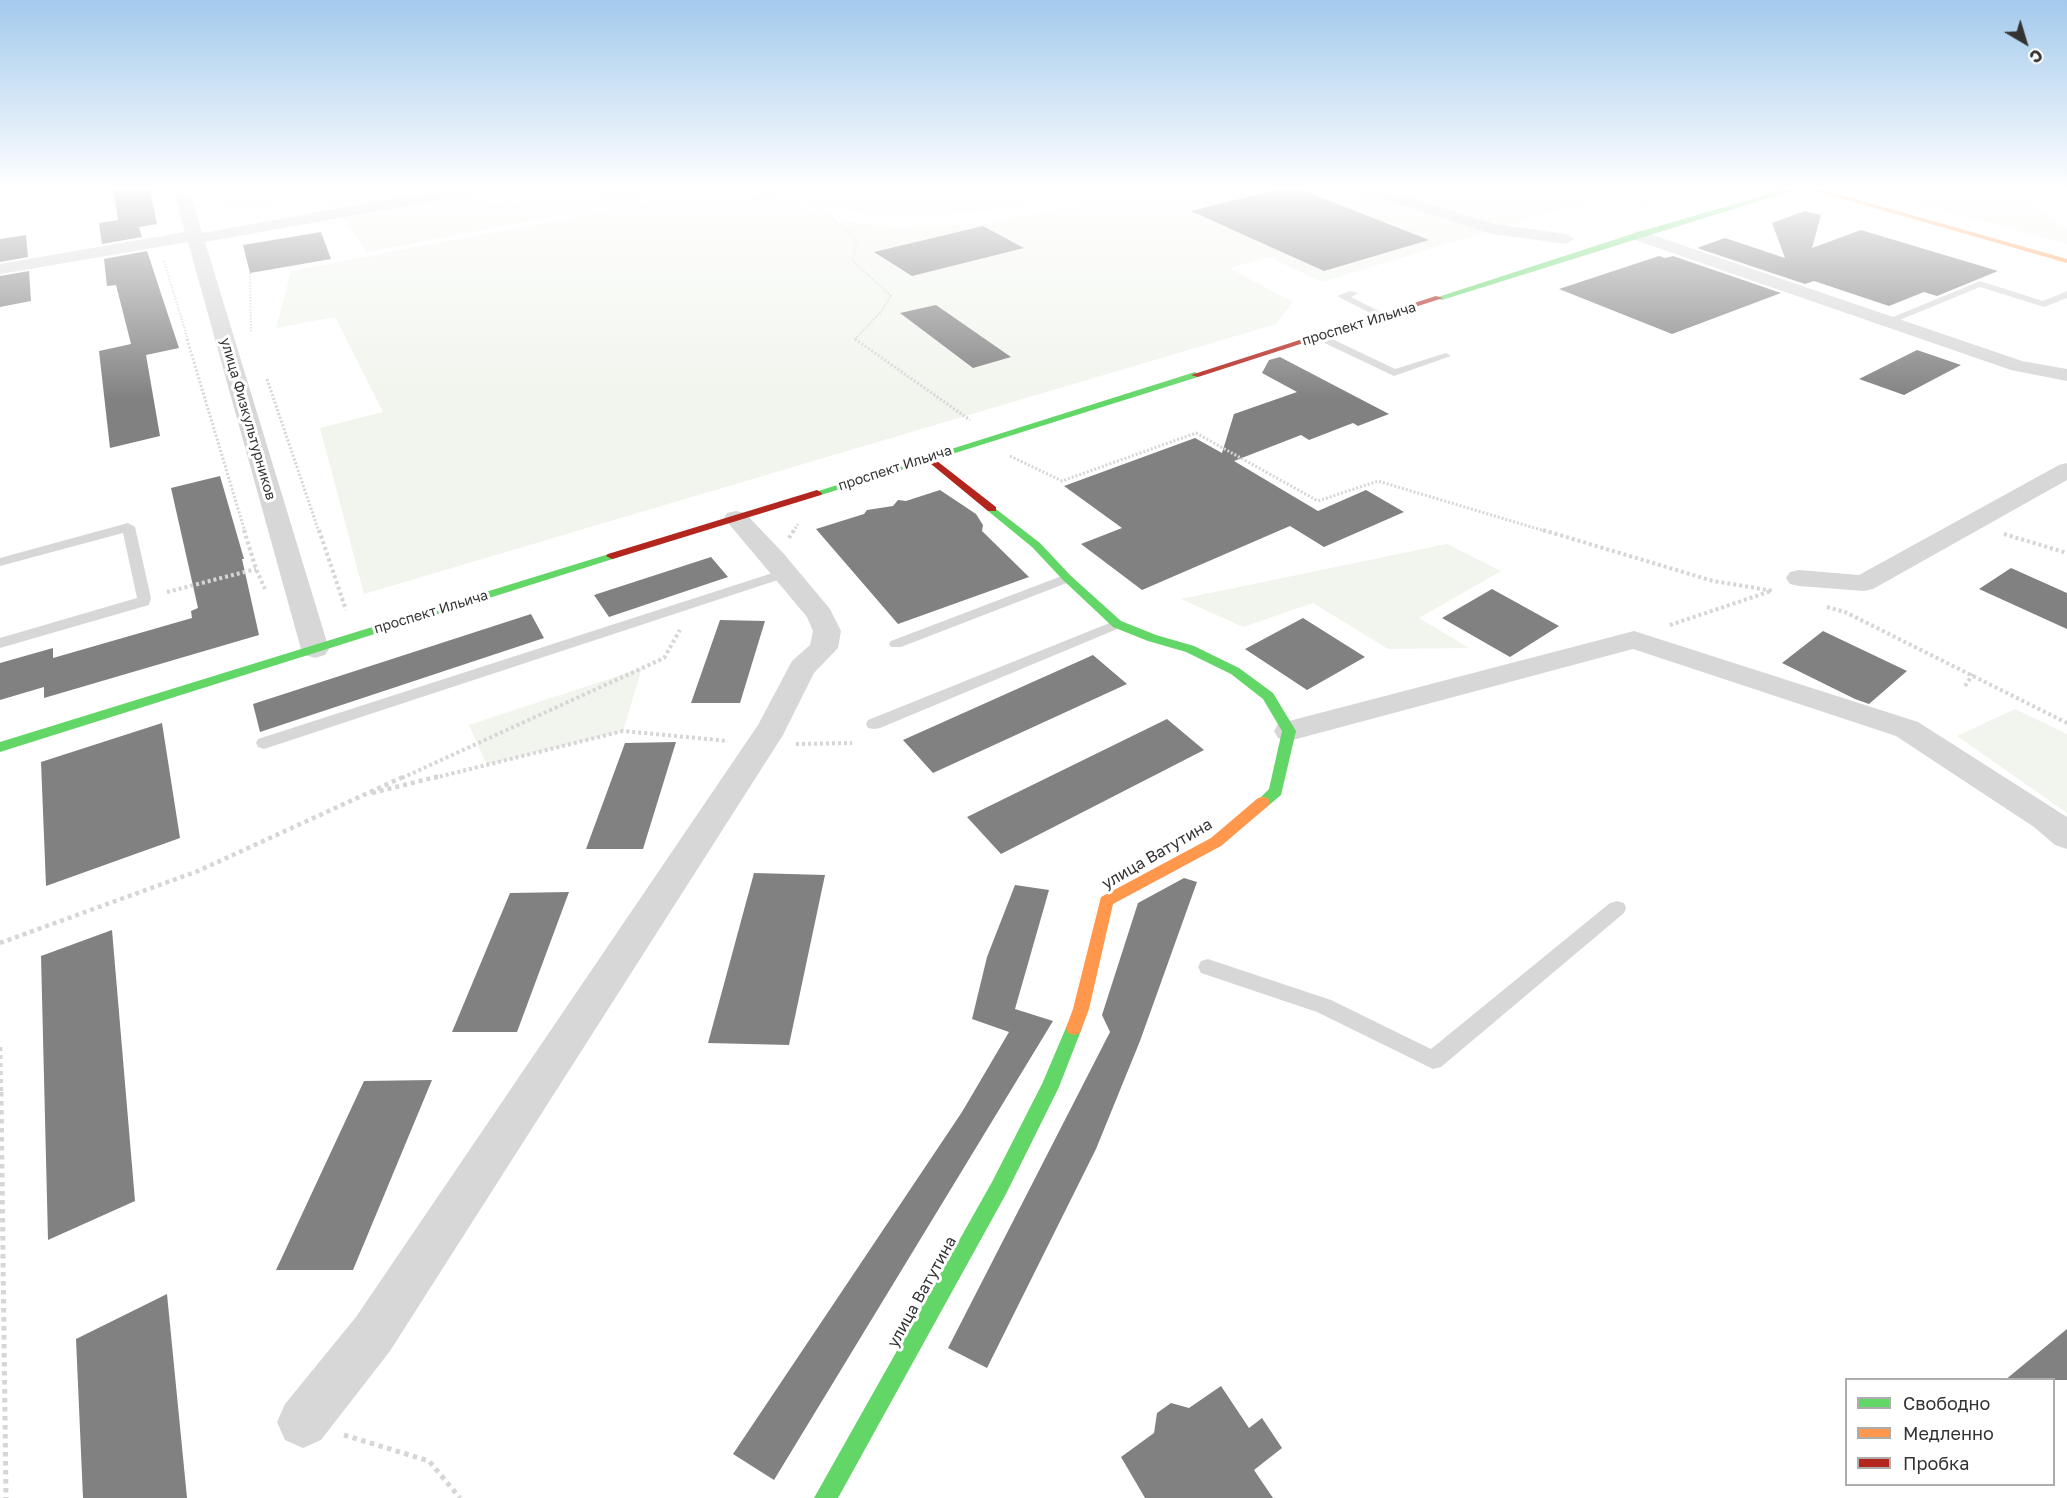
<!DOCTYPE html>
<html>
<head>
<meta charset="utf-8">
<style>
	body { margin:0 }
	#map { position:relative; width:2067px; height:1498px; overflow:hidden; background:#fff; font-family:"Golos Text",sans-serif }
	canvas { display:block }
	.legend { position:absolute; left:1845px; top:1378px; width:210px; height:108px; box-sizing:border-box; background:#fff; border:2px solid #adadad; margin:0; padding:8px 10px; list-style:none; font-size:18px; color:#333 }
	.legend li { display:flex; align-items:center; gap:12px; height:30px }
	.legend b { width:30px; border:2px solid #adadad }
	.north { position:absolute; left:1995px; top:12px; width:60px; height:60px; -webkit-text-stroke:4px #fff; paint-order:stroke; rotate:142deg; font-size:16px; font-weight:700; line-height:24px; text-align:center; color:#333 }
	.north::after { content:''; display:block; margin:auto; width:21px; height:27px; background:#333; clip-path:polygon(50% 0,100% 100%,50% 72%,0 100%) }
</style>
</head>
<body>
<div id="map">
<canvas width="2067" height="1498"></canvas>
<ul class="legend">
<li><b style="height:8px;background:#63d668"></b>Свободно</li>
<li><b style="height:8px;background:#ff974d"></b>Медленно</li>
<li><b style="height:8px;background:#b3261e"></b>Пробка</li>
</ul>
<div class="north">С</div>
</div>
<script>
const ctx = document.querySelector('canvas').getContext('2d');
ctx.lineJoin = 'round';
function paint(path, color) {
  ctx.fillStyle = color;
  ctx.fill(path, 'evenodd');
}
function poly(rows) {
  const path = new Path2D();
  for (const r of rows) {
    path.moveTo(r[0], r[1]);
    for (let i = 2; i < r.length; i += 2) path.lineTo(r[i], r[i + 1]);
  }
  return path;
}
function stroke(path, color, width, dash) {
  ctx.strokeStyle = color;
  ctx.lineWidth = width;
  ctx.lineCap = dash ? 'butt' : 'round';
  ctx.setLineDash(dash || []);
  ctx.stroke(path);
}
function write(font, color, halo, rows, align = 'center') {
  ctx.font = font + ' "Golos Text",sans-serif';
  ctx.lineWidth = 6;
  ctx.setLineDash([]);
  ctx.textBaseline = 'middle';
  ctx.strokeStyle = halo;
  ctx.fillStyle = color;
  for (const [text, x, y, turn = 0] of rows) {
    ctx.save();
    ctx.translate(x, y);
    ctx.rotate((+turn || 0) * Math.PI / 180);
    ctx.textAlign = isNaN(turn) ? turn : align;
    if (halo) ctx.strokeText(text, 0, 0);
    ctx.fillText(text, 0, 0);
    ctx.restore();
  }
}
paint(poly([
	[218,190,696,190,367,252,326,194,229,211],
	[715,190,761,190,836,220,893,227,983,224,1150,190,1589,191,1587,201,1322,282,1269,257,1229,268,1293,302,1276,324,364,594,320,428,383,412,335,317,276,328,291,271],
	[781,190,1076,190,984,212,870,216],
	[1894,192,2023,198,2067,228,2067,244,1888,195],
	[1447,544,1501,571,1419,618,1469,648,1388,649,1313,603,1243,627,1181,599],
	[642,668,623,731,487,765,469,725],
	[2015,709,2067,734,2067,813,1957,736]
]), '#f1f5ed');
paint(poly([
	[113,190,150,190,157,224,139,227,142,237,102,244,99,223,118,220],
	[1276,190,1302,190,1429,240,1324,271,1191,211],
	[1805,211,1821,215,1812,248,1861,230,1998,271,1937,296,1924,292,1889,306,1814,281,1805,284,1697,248,1725,238,1785,258,1772,223],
	[983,226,1024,248,912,276,874,252],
	[321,232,331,259,250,273,243,245],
	[26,235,28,257,0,262,0,239],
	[147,251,179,348,146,355,160,436,110,448,99,351,131,344,116,285,107,286,104,259],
	[1659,256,1665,258,1673,256,1781,293,1672,334,1559,289],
	[29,271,31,301,0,307,0,276],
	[936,305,1011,357,973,368,900,313],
	[1917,350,1961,365,1904,395,1859,379],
	[1280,357,1389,414,1358,426,1353,423,1309,440,1301,435,1234,461,1318,511,1366,490,1404,512,1324,547,1290,526,1142,590,1081,544,1122,528,1064,486,1195,438,1222,453,1234,414,1297,392,1262,373,1269,360],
	[220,476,244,559,242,559,259,635,44,698,44,687,0,700,0,663,53,648,53,658,192,618,191,611,198,608,171,488],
	[940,490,976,514,983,525,982,531,1029,577,898,624,816,529,864,514,867,510,893,506,898,500,906,501],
	[711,557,728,577,609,617,594,595],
	[2011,568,2067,593,2067,629,1979,589],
	[1492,589,1559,626,1510,657,1442,618],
	[531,614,544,638,260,732,253,704],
	[1303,618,1365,657,1307,690,1245,649],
	[720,620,765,621,740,703,691,703],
	[1823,631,1907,671,1869,704,1855,699,1782,663],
	[1093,655,1127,684,933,773,903,740],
	[1167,719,1204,750,1001,854,967,817],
	[162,723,180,838,46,886,41,762],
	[676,742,643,849,586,849,625,743],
	[754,873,825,875,789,1045,708,1043],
	[1184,878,1197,882,1140,1041,1096,1149,987,1368,948,1348,1110,1032,1102,1015,1138,903],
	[1015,885,1049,890,1015,1009,1053,1021,774,1480,733,1454,962,1112,1009,1032,972,1019,987,957],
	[569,892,517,1032,452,1032,510,893],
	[112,930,135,1201,48,1240,41,956],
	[432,1080,353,1270,276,1270,364,1081],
	[167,1294,187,1498,83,1498,76,1339],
	[2067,1329,2067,1380,2005,1380],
	[1221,1386,1249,1428,1262,1418,1282,1448,1254,1470,1273,1498,1145,1498,1121,1457,1154,1433,1157,1413,1171,1403,1189,1408]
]), '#818181');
stroke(poly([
	[797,190,857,239,853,261,891,296,880,313,854,340],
	[1601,190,1653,206],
	[717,206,774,196,783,190],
	[479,208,569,204,666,190],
	[164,261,188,340],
	[250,273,251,332]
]), '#d6d6d6', 2, [1.5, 1.5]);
stroke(poly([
	[187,339,245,532],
	[855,339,970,420],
	[267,379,319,532],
	[1010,456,1062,481,1196,433,1318,501,1378,481,1548,532],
	[793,532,798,524]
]), '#d6d6d6', 3, [2, 2]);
stroke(poly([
	[244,530,256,569,265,589],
	[319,530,346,610],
	[1543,530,1713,581,1774,591],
	[2004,534,2067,553],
	[789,538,794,530],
	[167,592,256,569],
	[1827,607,1845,612,2067,723],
	[1670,625,1771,591],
	[1965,686,1973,674],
	[796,744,852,743],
	[402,778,664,658,680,630],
	[434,778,623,731,728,741]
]), '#d6d6d6', 4, [3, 3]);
stroke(poly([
	[372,793,440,776],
	[0,943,198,871,405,776],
	[0,1047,1,1093]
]), '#d6d6d6', 4.5, [4, 4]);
stroke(poly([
	[1,1092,6,1498],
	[344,1435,429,1461,460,1498]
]), '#d6d6d6', 5, [4.5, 4.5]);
paint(poly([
	[1980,281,2043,301,2067,291,2067,298,2044,307,1980,287,1890,324,1881,322,1980,281],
	[1350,291,1358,293,1351,297,1389,316,1380,318,1337,296,1350,291],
	[1314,334,1322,334,1395,369,1446,353,1451,356,1394,376,1314,338,1314,334],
	[128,523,135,527,151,598,149,605,0,648,0,638,137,598,123,533,0,566,0,558,128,523],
	[785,569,792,573,790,576,270,747,264,749,258,747,256,743,258,739,785,569],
	[1067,574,1074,578,1072,581,901,647,891,647,889,644,891,641,1067,574],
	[1117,620,1122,621,1124,624,1122,627,880,728,874,729,868,728,866,724,868,720,1117,620],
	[1617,901,1624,903,1626,908,1624,913,1441,1067,1433,1069,1317,1012,1201,973,1198,967,1201,961,1208,959,1331,1000,1431,1049,1610,903,1617,901]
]), '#d7d7d7');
paint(poly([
	[173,190,189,190,202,233,441,190,475,190,468,195,205,242,329,649,325,655,315,658,305,655,301,649,188,242,0,274,0,264,185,232,173,190],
	[1360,190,1384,190,1494,224,1566,234,1574,239,1566,244,1492,234,1362,193,1360,190],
	[1638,230,2022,361,2067,369,2067,381,2011,370,1632,239,1630,235,1638,230],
	[2067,463,2067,480,1873,589,1864,591,1799,586,1790,584,1786,578,1790,572,1799,570,1859,575,2059,465,2067,463],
	[736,511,745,513,784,554,830,609,841,631,838,648,814,673,783,735,390,1351,321,1440,303,1448,285,1440,277,1422,285,1404,356,1317,758,725,792,661,810,645,813,631,807,617,724,518,727,513,736,511],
	[1634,631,1918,722,2067,817,2067,849,2055,845,2034,827,1896,736,1633,649,1289,741,1278,738,1274,731,1278,724,1289,721,1634,631]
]), '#d7d7d7');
paint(poly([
	[1783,190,1794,190,1442,300,1435,298,1635,233,1783,190],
	[1195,372,1199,375,1198,377,821,495,813,495,812,493,1195,372],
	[992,506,1040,543,1071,576,1121,621,1156,635,1194,646,1239,668,1273,693,1296,731,1281,795,1268,806,1263,807,1258,806,1256,802,1269,789,1282,731,1263,699,1231,674,1186,652,1148,641,1113,627,1063,580,1032,547,988,511,988,507,992,506],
	[612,553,618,556,616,558,0,752,0,742,612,553],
	[1074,1021,1080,1023,1082,1028,1059,1087,1006,1194,838,1498,814,1498,992,1182,1042,1084,1068,1023,1074,1021]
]), '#63d668');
paint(poly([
	[1812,190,1823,190,2067,259,2067,263,1812,190],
	[1263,797,1268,798,1270,802,1268,806,1221,846,1113,904,1089,1009,1080,1033,1074,1035,1068,1033,1066,1028,1073,1009,1101,897,1211,838,1258,798,1263,797]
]), '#ff974d');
paint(poly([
	[1436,296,1443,298,1198,377,1191,375,1436,296],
	[928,454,996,507,996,511,988,511,925,459,925,455,928,454],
	[817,490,822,493,821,495,616,558,612,559,606,556,608,554,817,490]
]), '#b3261e');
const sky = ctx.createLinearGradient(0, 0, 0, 400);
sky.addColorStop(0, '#a3caec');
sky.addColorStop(0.47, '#fff');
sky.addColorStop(1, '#ffffff00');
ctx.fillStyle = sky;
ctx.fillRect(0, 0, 2067, 400);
write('14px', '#333', '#fff', [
	["проспект Ильича",1359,324,-17],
	["улица Физкультурников",248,419,74],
	["проспект Ильича",895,468,-18],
	["проспект Ильича",431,612,-17]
]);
write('16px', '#333', '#fff', [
	["улица Ватутина",1157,854,-30],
	["улица Ватутина",922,1292,-61]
]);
</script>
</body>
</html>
